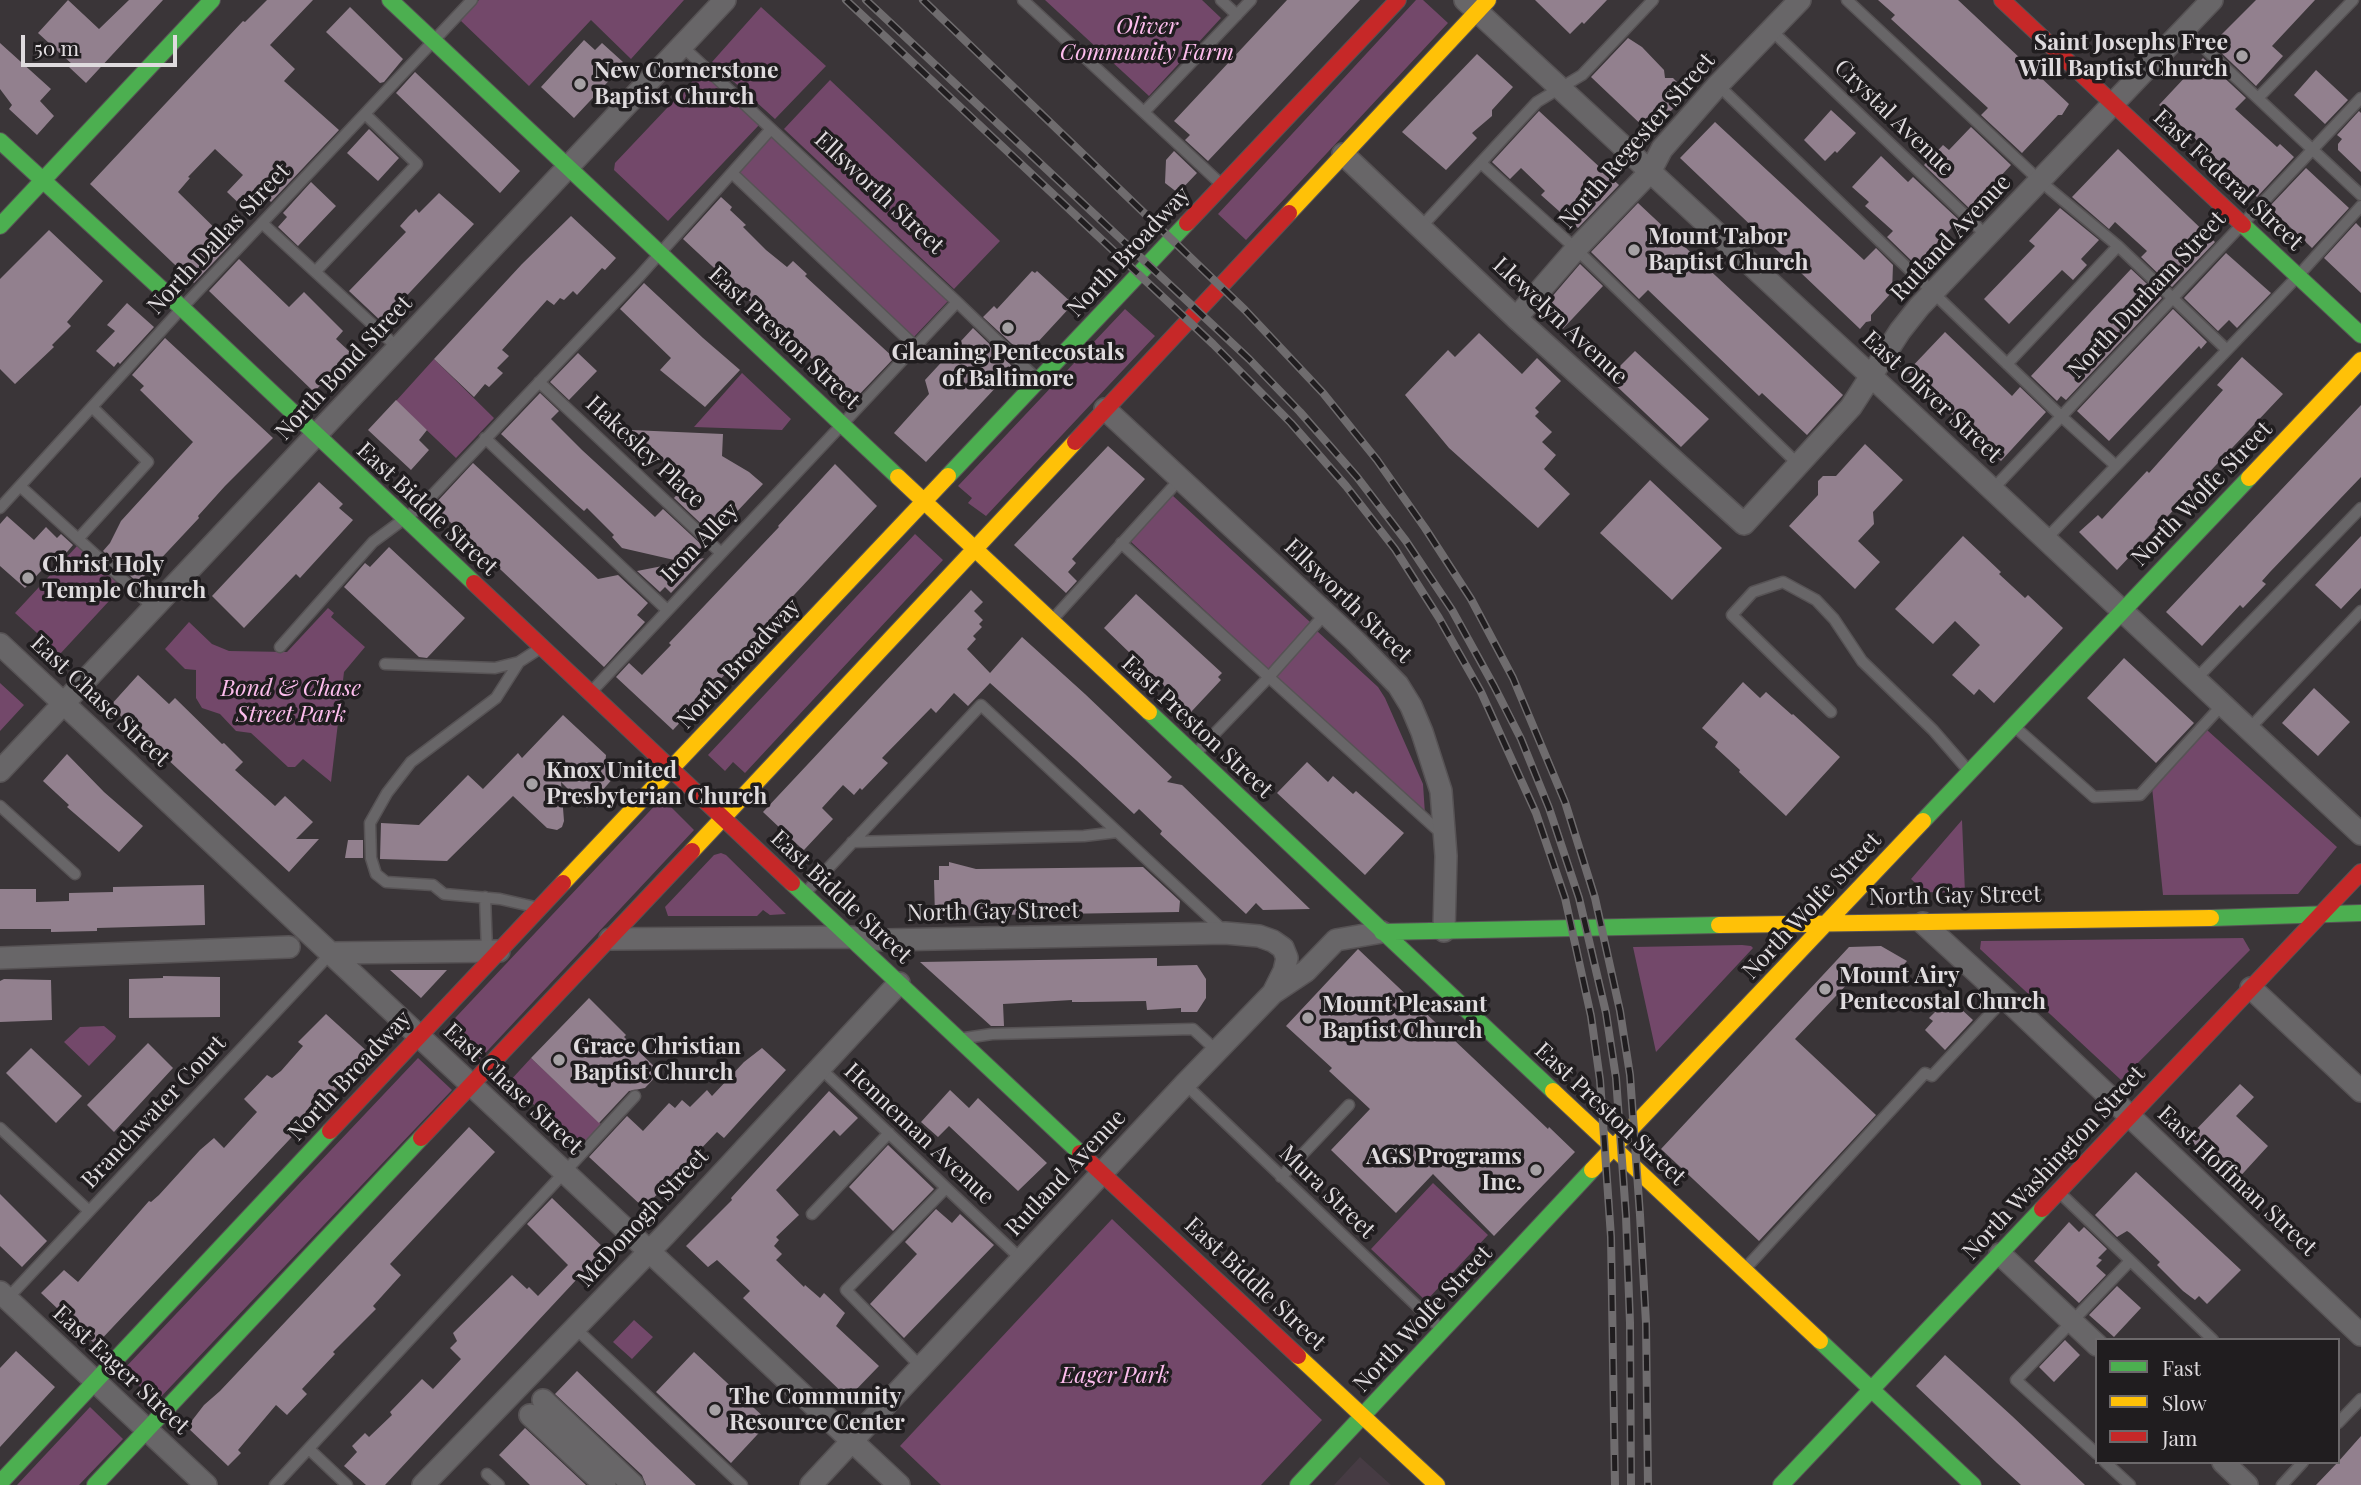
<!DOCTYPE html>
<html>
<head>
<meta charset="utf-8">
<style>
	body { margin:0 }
	#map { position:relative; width:2361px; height:1485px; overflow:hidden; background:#3a3538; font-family:"Playfair Display",serif }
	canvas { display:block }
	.legend { position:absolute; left:2095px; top:1338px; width:245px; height:126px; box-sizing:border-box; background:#201d1f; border:2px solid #6c696b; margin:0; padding:9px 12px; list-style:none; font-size:21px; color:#dfdbde }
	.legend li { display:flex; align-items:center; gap:14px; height:35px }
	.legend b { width:35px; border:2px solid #6c696b }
	.scale { position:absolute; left:21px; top:35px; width:156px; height:32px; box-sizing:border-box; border:4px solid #dfdbde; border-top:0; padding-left:9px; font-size:21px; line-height:24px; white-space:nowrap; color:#dfdbde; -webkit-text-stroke:5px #201d1f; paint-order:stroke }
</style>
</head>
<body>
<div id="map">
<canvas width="2361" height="1485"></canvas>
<ul class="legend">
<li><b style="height:9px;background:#4caf50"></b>Fast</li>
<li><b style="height:9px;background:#ffc107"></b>Slow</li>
<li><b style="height:9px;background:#c62828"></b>Jam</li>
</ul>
<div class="scale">50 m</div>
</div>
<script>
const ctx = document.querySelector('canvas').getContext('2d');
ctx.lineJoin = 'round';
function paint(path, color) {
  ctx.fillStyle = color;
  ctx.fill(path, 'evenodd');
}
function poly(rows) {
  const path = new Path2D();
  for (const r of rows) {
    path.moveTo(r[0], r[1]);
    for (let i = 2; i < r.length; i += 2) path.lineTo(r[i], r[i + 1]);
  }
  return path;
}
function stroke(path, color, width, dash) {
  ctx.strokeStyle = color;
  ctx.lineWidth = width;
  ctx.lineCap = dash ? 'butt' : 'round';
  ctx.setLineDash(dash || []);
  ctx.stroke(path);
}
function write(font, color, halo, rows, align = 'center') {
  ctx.font = font + ' "Playfair Display",serif';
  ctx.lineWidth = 7;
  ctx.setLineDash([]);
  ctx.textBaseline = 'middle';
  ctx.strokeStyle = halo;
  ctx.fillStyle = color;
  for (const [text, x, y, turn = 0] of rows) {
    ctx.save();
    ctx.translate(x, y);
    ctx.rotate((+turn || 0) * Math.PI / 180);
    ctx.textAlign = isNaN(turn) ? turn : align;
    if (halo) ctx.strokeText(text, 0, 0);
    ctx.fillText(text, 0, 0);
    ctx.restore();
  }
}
paint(poly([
	[1360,1457,1391,1485,1334,1485]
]), '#463b43');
paint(poly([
	[479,0,684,0,631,59,591,20,529,86,460,20],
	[1045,0,1202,0,1221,18,1149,96],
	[1416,0,1423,0,1448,23,1246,240,1218,214],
	[761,7,826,66,775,119,712,62],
	[702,71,760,124,668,221,614,170,615,163],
	[830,80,1000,241,954,289,784,129],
	[771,135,948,301,913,338,736,172],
	[1125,309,1155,336,986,516,968,503,972,498,958,486],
	[434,359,494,418,456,458,396,401],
	[742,373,791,419,782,430,694,427],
	[1172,495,1310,622,1268,669,1129,540],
	[915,534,943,560,745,773,733,762,725,771,708,755],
	[77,546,122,587,60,654,15,613],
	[328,608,334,613,331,617,365,647,344,672,331,782,303,759,295,767,288,767,251,733,236,731,220,714,202,708,196,698,196,670,185,669,165,649,189,622,212,644,229,651,287,652],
	[1317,631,1378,687,1385,698,1423,784,1425,814,1275,676],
	[0,683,24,705,0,731],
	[2207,730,2337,847,2298,894,2163,895,2152,787],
	[662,798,694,830,475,1064,441,1033],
	[1962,820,1965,893,1925,892,1911,879],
	[721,853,726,855,786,914,770,915,763,910,757,916,668,916,665,907,714,855],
	[2243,938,2250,950,2121,1080,1980,949,1981,941],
	[1742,945,1751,946,1753,948,1656,1052,1633,947],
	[104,1026,116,1036,115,1039,89,1066,64,1042,80,1027],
	[418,1058,452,1090,156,1402,123,1370],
	[531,1058,601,1124,580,1147,509,1082],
	[1433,1183,1488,1235,1426,1301,1371,1249],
	[1112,1219,1322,1420,1261,1485,941,1485,900,1446],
	[634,1320,653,1337,632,1359,613,1342],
	[90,1407,123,1439,79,1485,17,1485]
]), '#73486a');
paint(poly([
	[68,0,99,29,129,0,163,0,86,83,69,67,72,64,38,33],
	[267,0,313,0,270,45,295,69,284,81,339,130,271,202,265,196,249,213,227,192,243,175,215,149,188,177,190,178,178,192,231,244,194,283,90,184,243,21,245,22],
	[1287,0,1360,0,1208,161,1185,140,1190,135,1174,121],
	[1535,0,1607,0,1584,24,1582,22,1570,34],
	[1878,0,1958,0,2069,104,2062,115,2058,115,2022,153,1981,115,1988,108,1891,19,1895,15],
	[2256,0,2315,0,2272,46,2283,56,2256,86,2212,44],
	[350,7,403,59,384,82,380,83,326,32],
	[1628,38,1642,47,1664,70,1665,78,1673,78,1688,93,1650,133,1591,77],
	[584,40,595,50,602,43,623,62,616,69,618,71,574,118,541,87],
	[0,43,51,89,40,101,54,116,37,135,9,109,12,105,0,89],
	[1477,54,1513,87,1492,110,1492,116,1472,133,1477,138,1446,170,1402,132],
	[2203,58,2246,98,2235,109,2277,147,2280,144,2294,157,2257,197,2159,105],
	[2316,70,2348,100,2325,124,2294,95],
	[415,72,520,171,500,193,396,93],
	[1831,110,1856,133,1837,153,1835,151,1825,161,1804,140],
	[1539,111,1619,185,1578,228,1541,195,1545,191,1521,168,1510,179,1492,162],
	[2359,111,2361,113,2361,172,2338,150,2338,144,2342,139,2337,135],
	[1715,122,1864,260,1876,248,1893,265,1892,292,1871,315,1871,321,1866,322,1860,329,1680,158],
	[1971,127,2011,165,1970,209,1924,165,1943,145,1949,150],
	[369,129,399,158,378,181,347,153],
	[2118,149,2215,242,2172,287,2141,257,2147,251,2115,222,2109,229,2072,197],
	[1174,151,1197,173,1178,193,1165,183,1166,160],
	[1881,156,1908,182,1913,177,1959,220,1916,265,1887,237,1893,231,1865,206,1869,202,1852,187],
	[2306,168,2349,208,2312,248,2269,207],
	[311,182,336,206,298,246,278,227,287,217,283,213],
	[439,193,474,224,382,322,349,291,406,232,400,226,408,217,416,209,419,213],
	[721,197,732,207,730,210,746,225,743,227,766,250,787,267,793,261,807,274,805,276,894,358,855,399,683,239],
	[1638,203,1843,395,1807,435,1762,393,1759,396,1648,290,1639,299,1591,252],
	[2060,208,2099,240,2081,259,2087,265,2073,280,2062,270,2009,324,1984,299,2035,246,2029,241],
	[571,216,616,258,605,270,602,268,577,295,573,291,564,300,560,298,554,305,547,300,502,350,509,356,497,368,503,373,489,387,485,384,474,397,434,359,522,264],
	[2356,223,2361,228,2361,293,2324,258],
	[49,230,103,281,67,322,71,326,52,345,54,347,15,384,0,369,0,279],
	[2226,253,2271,293,2237,328,2229,320,2218,331,2184,298],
	[239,259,289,307,304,292,343,331,336,339,351,353,314,392,209,291],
	[1580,264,1603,286,1559,333,1538,313],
	[2131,269,2162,298,2066,400,2061,396,2057,401,2031,376],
	[1032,271,1035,273,1037,271,1073,304,1025,356,983,317,994,306,997,309],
	[644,283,703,338,740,370,705,407,660,370,671,358,620,309],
	[127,303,154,327,120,364,118,362,114,367,96,351,115,331,107,325],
	[2173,309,2207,342,2201,349,2199,346,2109,441,2077,411],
	[973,328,1014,368,926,462,894,433,929,394,925,380],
	[1945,332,2012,396,2020,387,2046,412,2001,461,1907,372],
	[1479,333,1522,374,1537,358,1561,381,1535,408,1539,412,1535,416,1552,432,1542,442,1556,455,1544,469,1570,494,1538,528,1449,448,1405,395,1448,350,1455,357],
	[165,338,273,438,225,486,198,516,199,518,138,583,103,551,110,543,121,521,193,442,140,390,144,386,132,375],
	[1635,351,1709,419,1681,447,1608,378],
	[578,353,597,371,569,400,550,382],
	[2242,357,2283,394,2117,570,2079,532,2098,515,2102,519,2147,471,2149,473,2223,390,2217,385],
	[540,393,559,411,551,419,582,450,655,517,663,509,704,547,691,561,704,558,671,593,665,587,660,592,637,571,683,562,622,548,612,537,614,535,587,508,584,511,576,504,501,434],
	[396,400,427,430,419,440,429,450,411,470,368,430],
	[2361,405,2361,477,2270,572,2262,581,2266,584,2243,608,2240,605,2202,646,2166,612],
	[631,430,723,434,722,456,749,472,763,484,714,536,674,498,687,483],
	[1865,444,1903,480,1873,512,1874,524,1858,541,1880,562,1855,589,1789,526,1818,495,1818,481,1823,476,1836,476],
	[1108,446,1145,479,1072,559,1076,563,1068,572,1077,581,1066,593,1014,545],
	[473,463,598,579,618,575,648,603,637,615,645,622,604,667,433,506],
	[835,464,877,506,741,652,744,654,673,730,616,677,629,663,642,675,671,645,669,643,779,527,778,526],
	[1650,480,1722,548,1672,600,1600,533],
	[319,482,343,504,339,508,353,520,300,578,296,574,244,628,212,596],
	[7,516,34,540,46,527,57,538,61,534,73,545,62,558,57,554,25,588,0,566,0,524],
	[1963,536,2001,572,1999,574,2025,598,2028,595,2063,628,1994,703,1979,689,1974,695,1952,675,1980,645,1955,621,1933,644,1895,609],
	[2361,536,2361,588,2341,609,2315,585],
	[389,547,465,618,427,658,419,657,344,587,365,563,370,567],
	[971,590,983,602,974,611,983,620,979,624,982,627,973,636,976,639,967,649,990,673,1022,637,1085,694,1172,777,1167,782,1182,785,1310,909,1263,910,1256,903,1246,914,1160,834,1162,831,1139,809,1134,814,1076,760,990,683,968,706,954,693,936,713,931,708,882,758,888,763,862,790,860,788,854,795,843,785,822,808,833,819,804,850,800,847,763,812],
	[1136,594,1222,673,1218,677,1221,680,1191,712,1104,628],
	[2124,658,2194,723,2156,763,2087,698],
	[138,675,169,704,175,698,222,744,224,743,243,762,235,770,275,806,285,796,313,822,296,839,319,839,289,872,110,706],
	[1743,682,1760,698,1766,692,1792,715,1793,714,1840,757,1786,816,1739,772,1740,770,1715,747,1718,742,1702,728],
	[2314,688,2350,722,2318,756,2282,723],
	[563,715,606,755,605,767,615,776,587,808,561,782,564,821,562,827,557,830,547,828,513,796,447,861,380,859,381,823,419,825,468,775,483,789,518,753,522,758],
	[67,754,104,792,143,826,119,852,67,807,69,805,43,781],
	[1307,762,1328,782,1333,776,1353,794,1356,791,1404,833,1365,875,1277,793],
	[348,840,363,840,363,858,345,858],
	[949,862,976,869,1143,867,1180,901,1179,912,935,916,934,880,939,880,939,866,949,866],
	[204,885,205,925,97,928,97,931,51,932,51,929,0,929,0,889,36,889,36,902,69,901,69,893,113,892,113,887],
	[1881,946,1907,961,1887,984,1872,975,1866,984,1854,977,1795,1039,1876,1115,1759,1241,1661,1149,1849,947],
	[1358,949,1548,1129,1549,1127,1575,1152,1494,1236,1433,1174,1396,1213,1331,1150,1370,1109,1329,1071,1332,1068,1286,1026],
	[1157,958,1157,966,1197,965,1206,979,1206,998,1197,1012,1181,1012,1181,1008,1147,1010,1146,1001,1083,1002,1072,1002,1072,1000,1003,1004,1004,1026,991,1026,920,962],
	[390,970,447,970,421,998],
	[163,976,220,977,220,1017,129,1018,129,979,163,978],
	[4,979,51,980,52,1020,0,1022,0,981],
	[589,998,626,1035,624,1037,660,1072,645,1088,629,1091,599,1123,531,1058],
	[1949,998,1973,1020,1945,1050,1925,1030,1933,1021,1929,1018],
	[326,1014,370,1054,96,1345,41,1293,64,1270,78,1282,149,1201,151,1202,159,1195,200,1150,214,1138,224,1148,257,1112,244,1099,267,1075,272,1078,281,1071,303,1046,298,1042],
	[148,1043,173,1068,114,1132,87,1105],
	[31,1048,82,1096,56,1123,6,1073],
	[762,1048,786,1070,724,1138,717,1132,644,1208,589,1157,627,1116,643,1131,669,1103,675,1108,682,1100,690,1107,707,1090,712,1096,744,1062],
	[2240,1084,2254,1097,2236,1116,2268,1146,2235,1182,2188,1138],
	[950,1090,969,1108,978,1098,1047,1163,1018,1191,949,1126,938,1137,921,1122],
	[829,1091,858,1118,840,1136,834,1130,776,1190,799,1215,776,1237,779,1240,774,1246,782,1254,776,1260,804,1287,805,1285,820,1298,824,1293,845,1313,836,1326,879,1366,848,1398,743,1298,750,1291,717,1260,708,1267,686,1246,732,1200,731,1198],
	[469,1127,495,1152,390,1264,401,1275,373,1306,376,1309,333,1352,335,1354,302,1389,307,1394,287,1415,276,1405,238,1450,241,1453,228,1466,187,1427,204,1405,220,1391],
	[888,1145,934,1189,893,1231,849,1187],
	[2136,1172,2241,1270,2207,1304,2199,1296,2195,1300,2183,1291,2157,1265,2160,1262,2130,1233,2127,1231,2117,1237,2095,1215],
	[0,1194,47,1241,22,1267,0,1246],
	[552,1198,605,1249,385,1485,366,1485,344,1466,357,1452,352,1446,365,1433,369,1437,392,1415,390,1412,422,1379,433,1389,461,1359,450,1348,457,1341,453,1333,512,1275,527,1289,529,1287,538,1296,568,1265,527,1224],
	[936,1209,952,1223,960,1214,994,1245,904,1338,870,1304,917,1254,905,1242],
	[2069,1222,2079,1232,2084,1227,2107,1249,2098,1258,2102,1260,2096,1266,2106,1275,2079,1303,2034,1261],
	[2117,1286,2141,1308,2114,1337,2089,1315],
	[2065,1340,2080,1355,2054,1382,2039,1367],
	[16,1351,55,1387,0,1447,0,1368],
	[694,1352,769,1422,731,1463,656,1392],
	[1945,1355,2012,1416,2085,1485,2021,1485,1997,1463,1916,1386],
	[577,1371,656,1447,696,1485,646,1485,642,1475,555,1394],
	[525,1428,586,1485,530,1485,499,1455],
	[2361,1436,2361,1485,2316,1485,2338,1462]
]), '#92808e');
const lane = poly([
	[1023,0,1221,184],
	[1221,0,1237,15],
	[1847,0,2040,181,2118,246,2226,349],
	[2184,29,2361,195],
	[1771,30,1987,236],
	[682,46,957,302,1037,379],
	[1718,85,2062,417,2115,465],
	[2258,98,2353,0],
	[1144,112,1251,0],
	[1481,163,1576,249,1799,465],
	[732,173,915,346],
	[262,223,398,348],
	[1421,227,1537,102,1582,75,1653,0],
	[316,271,417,164,365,114],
	[2007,364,2118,246],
	[539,382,721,553],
	[485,438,666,609],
	[21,487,154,608],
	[1993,489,2361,98],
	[0,508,182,308,472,0],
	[78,539,148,462,93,408],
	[2046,539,2298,276,2361,206],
	[1121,543,1443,835],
	[1053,619,1180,479],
	[280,647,373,542,423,505,637,279,771,129],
	[519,662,496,698,411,762,387,793,370,823,371,858,376,874,386,882,433,885,444,894,500,899,535,907],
	[385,664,495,668,519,662,539,649],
	[2196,679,2361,508],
	[592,691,957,302],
	[1831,712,1732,615,1753,592,1783,582,1816,600,1834,619,1862,661,1933,730,1967,769],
	[2015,727,2094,797,2140,795,2223,704],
	[2249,729,2361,611],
	[1196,753,1269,677,1325,614],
	[0,806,75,874],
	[852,842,1084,836,1117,832],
	[806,892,981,705,1225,932],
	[485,897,487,951],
	[965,1038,992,1034,1193,1029,1217,1051],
	[819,1067,1021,1259],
	[1185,1084,1441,1329],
	[0,1128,89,1211],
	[1281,1177,1349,1105],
	[2061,1194,2213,1340],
	[812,1214,889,1133],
	[1744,1270,1925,1073,1932,1076,2005,998],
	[7,1299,331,953],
	[575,1328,742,1485],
	[921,1367,846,1290,946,1188],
	[2338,1423,2361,1399],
	[309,1449,347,1485],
	[2097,1454,2016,1380,2130,1261],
	[2105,1462,2130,1485],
	[487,1474,499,1485],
	[275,1485,635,1096],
	[2282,1485,2303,1462]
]);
const street = poly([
	[1465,0,1871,376,2361,834],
	[1343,154,1516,318,1744,524,1851,407,1900,331,1919,307,2212,0],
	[1516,318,1576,249,1650,172,1662,149,1718,85,1800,0],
	[1105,409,1355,641,1398,685,1411,706,1422,732,1441,791,1446,856,1444,931],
	[0,644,899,1485],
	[0,771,725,0],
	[1923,923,2005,998,2361,1335],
	[610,939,849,937,886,940,1225,933,1259,936,1273,941,1283,948,1287,958,1284,971,1273,993],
	[331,953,499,951],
	[0,958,289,947],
	[2251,988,2361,1091],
	[2000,1254,2097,1345],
	[0,1292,206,1485],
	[543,1400,633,1485],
	[530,1415,605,1485],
	[2223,1462,2247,1485],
	[423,1485,666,1234,899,983],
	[811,1485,1185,1084,1273,993,1306,971,1336,940,1382,932]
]);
const fast = poly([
	[390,0,898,477],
	[0,141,182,308,474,583],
	[2243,225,2361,335],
	[0,226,212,0],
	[948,476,1187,223],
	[1149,712,1553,1091],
	[1923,821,2249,478],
	[792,883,1080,1153],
	[2211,918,2361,913],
	[1382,932,1719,925],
	[1820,1341,1973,1485],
	[0,1483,330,1131],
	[95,1485,421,1138],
	[1298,1485,1592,1170],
	[1781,1485,2042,1209]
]);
const slow = poly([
	[1289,213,1488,0],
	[898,477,1149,712],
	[2249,478,2361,360],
	[692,851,1075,442],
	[563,883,948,476],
	[1719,925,2211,918],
	[1553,1091,1820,1341],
	[1592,1170,1923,821],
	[1298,1356,1437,1485]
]);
const jam = poly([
	[2002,0,2243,225],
	[1187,223,1398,0],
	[1075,442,1289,213],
	[474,583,792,883],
	[330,1131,563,883],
	[421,1138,692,851],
	[1080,1153,1298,1356],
	[2042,1209,2361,872]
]);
stroke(lane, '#575355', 13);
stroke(street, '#575355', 24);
stroke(fast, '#575355', 18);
stroke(slow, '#575355', 18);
stroke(jam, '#575355', 18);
stroke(lane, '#686668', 10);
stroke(street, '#686668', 21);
stroke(fast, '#4caf50', 16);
stroke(slow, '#ffc107', 16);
stroke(jam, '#c62828', 16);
const rail = poly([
	[846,0,1213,344,1291,423,1346,486,1395,549,1439,618,1481,692,1536,813,1565,898,1591,1016,1600,1080,1611,1237,1615,1485],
	[866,0,1249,359,1300,412,1357,477,1406,541,1452,610,1494,686,1521,739,1549,808,1579,898,1606,1013,1616,1078,1626,1216,1630,1323,1631,1485],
	[923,0,1245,310,1323,393,1377,460,1425,528,1471,599,1513,678,1565,802,1595,898,1620,1011,1630,1075,1640,1215,1646,1323,1648,1485]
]);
stroke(rail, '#6f6c6e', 8);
stroke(rail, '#201d1f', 5, [16]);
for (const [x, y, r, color] of [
	[2242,56,7,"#a5a1a4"],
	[580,84,7,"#a5a1a4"],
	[1634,250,7,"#a5a1a4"],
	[1008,328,7,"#a5a1a4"],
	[28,578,7,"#a5a1a4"],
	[532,784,7,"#a5a1a4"],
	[1825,989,7,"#a5a1a4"],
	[1308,1018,7,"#a5a1a4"],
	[559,1060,7,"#a5a1a4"],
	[1536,1170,7,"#a5a1a4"],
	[715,1410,7,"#a5a1a4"]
]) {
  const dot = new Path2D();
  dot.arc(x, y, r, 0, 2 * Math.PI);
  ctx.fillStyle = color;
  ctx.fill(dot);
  stroke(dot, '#201d1f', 2.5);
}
write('italic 23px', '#fdbded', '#201d1f', [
	["Oliver",1147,27],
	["Community Farm",1147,53],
	["Bond & Chase",291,689],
	["Street Park",291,715],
	["Eager Park",1115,1376]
]);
write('bold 23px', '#dfdbde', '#201d1f', [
	["Saint Josephs Free",2228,43,"right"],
	["Will Baptist Church",2228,69,"right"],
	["New Cornerstone",594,71],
	["Baptist Church",594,97],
	["Mount Tabor",1648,237],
	["Baptist Church",1648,263],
	["Gleaning Pentecostals",1008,353,"center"],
	["of Baltimore",1008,379,"center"],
	["Christ Holy",42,565],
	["Temple Church",42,591],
	["Knox United",546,771],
	["Presbyterian Church",546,797],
	["Mount Airy",1839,976],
	["Pentecostal Church",1839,1002],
	["Mount Pleasant",1322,1005],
	["Baptist Church",1322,1031],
	["Grace Christian",573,1047],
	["Baptist Church",573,1073],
	["AGS Programs",1522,1157,"right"],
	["Inc.",1522,1183,"right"],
	["The Community",729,1397],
	["Resource Center",729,1423]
], 'left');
write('23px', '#dfdbde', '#201d1f', [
	["Crystal Avenue",1894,118,44],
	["North Regester Street",1637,141,-49],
	["East Federal Street",2228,180,43],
	["Ellsworth Street",879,193,43],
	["Rutland Avenue",1951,238,-47],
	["North Dallas Street",219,239,-47],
	["North Broadway",1129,252,-47],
	["North Durham Street",2147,295,-47],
	["Llewelyn Avenue",1560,321,43],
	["East Preston Street",784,338,43],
	["North Bond Street",344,368,-47],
	["East Oliver Street",1932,397,43],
	["Hakesley Place",645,452,43],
	["North Wolfe Street",2202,494,-46],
	["East Biddle Street",427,509,43],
	["Iron Alley",700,543,-46],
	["Ellsworth Street",1348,601,44],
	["North Broadway",739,664,-47],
	["East Chase Street",100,701,43],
	["East Preston Street",1197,727,43],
	["North Gay Street",1955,896,-1],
	["East Biddle Street",841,897,43],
	["North Wolfe Street",1812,906,-47],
	["North Gay Street",993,912,-1],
	["North Broadway",350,1076,-47],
	["East Chase Street",513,1089,43],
	["Branchwater Court",154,1112,-47],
	["East Preston Street",1610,1114,43],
	["Henneman Avenue",919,1134,43],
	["North Washington Street",2054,1163,-47],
	["Rutland Avenue",1066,1173,-47],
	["East Hoffman Street",2237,1181,43],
	["Mura Street",1327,1192,44],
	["McDonogh Street",643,1218,-47],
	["East Biddle Street",1255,1284,43],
	["North Wolfe Street",1423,1319,-47],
	["East Eager Street",121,1370,43]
]);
</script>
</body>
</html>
